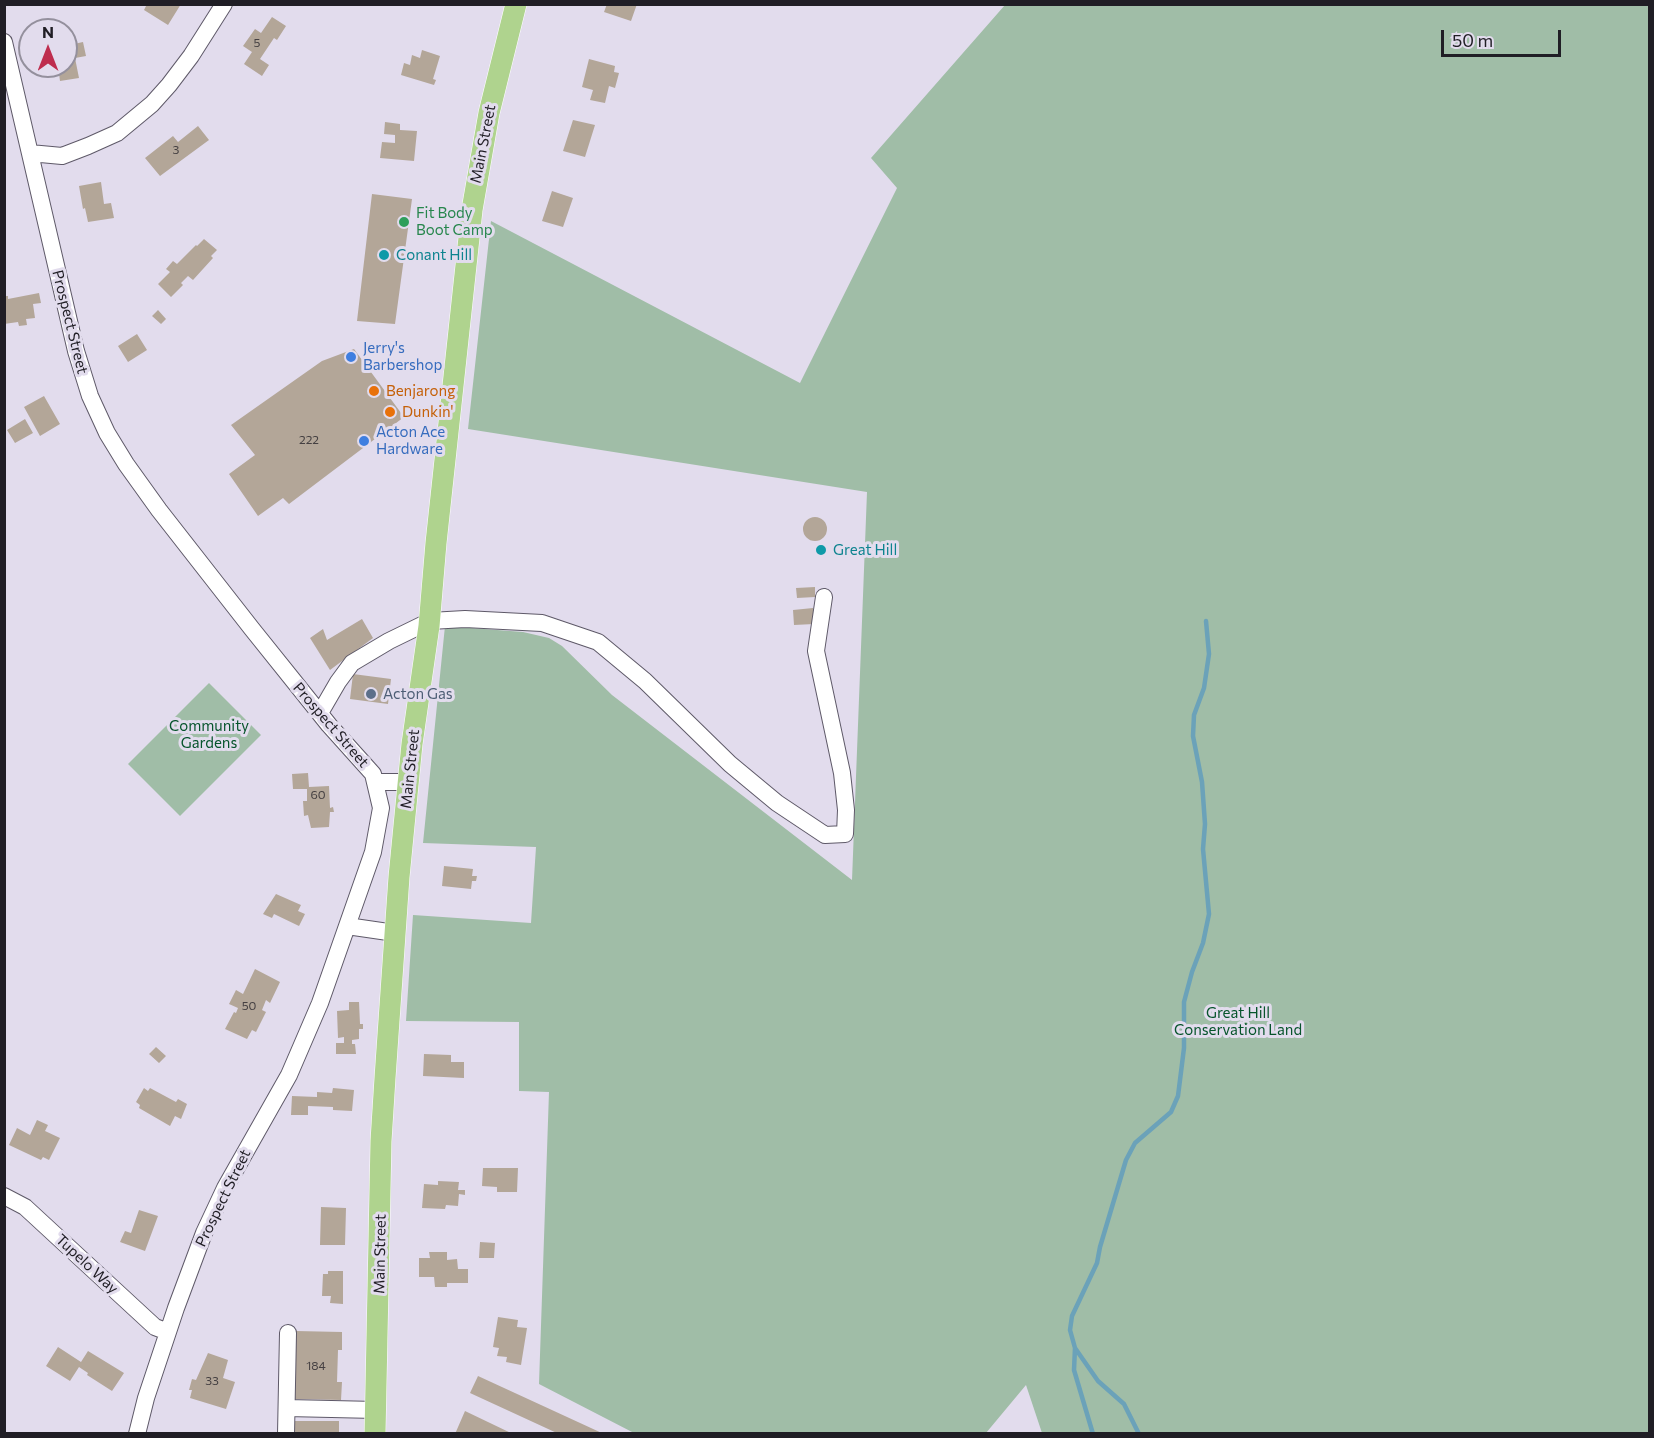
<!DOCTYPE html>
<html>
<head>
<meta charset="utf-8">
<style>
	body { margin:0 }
	#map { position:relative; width:1654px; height:1438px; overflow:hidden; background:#e2dced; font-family:Commissioner,sans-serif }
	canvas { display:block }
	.frame { position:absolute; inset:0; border:6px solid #201e25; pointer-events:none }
	.north { position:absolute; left:18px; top:18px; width:60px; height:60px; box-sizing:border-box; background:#e2dced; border:2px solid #94909d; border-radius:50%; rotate:0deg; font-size:16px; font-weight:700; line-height:24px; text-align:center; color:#201e25 }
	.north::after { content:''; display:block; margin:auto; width:21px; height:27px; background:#be2d4e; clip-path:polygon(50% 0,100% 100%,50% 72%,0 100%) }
	.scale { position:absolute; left:1441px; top:30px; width:120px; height:27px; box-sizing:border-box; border:3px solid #201e25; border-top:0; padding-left:8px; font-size:18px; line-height:21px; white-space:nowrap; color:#201e25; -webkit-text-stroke:4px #e2dced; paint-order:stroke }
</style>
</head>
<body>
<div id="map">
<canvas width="1654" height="1438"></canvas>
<div class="frame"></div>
<div class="north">N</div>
<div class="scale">50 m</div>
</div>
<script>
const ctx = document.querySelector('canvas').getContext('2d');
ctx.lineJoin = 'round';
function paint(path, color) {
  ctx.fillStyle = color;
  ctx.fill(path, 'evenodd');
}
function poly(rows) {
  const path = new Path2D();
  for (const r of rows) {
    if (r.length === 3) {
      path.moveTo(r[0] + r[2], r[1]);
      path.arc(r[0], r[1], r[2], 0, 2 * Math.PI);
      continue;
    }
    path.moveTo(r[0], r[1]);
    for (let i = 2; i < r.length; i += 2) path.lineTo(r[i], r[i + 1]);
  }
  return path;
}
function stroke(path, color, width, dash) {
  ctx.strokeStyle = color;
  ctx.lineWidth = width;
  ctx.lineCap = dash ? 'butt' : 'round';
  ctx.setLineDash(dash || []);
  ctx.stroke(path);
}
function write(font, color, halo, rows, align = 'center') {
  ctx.font = font + ' Commissioner,sans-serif';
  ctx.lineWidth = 6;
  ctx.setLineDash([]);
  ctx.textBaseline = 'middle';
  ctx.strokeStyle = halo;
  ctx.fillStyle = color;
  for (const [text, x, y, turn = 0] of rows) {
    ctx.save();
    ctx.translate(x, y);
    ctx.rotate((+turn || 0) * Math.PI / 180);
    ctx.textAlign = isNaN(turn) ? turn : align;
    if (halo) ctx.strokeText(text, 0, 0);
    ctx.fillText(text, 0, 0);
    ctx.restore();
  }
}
paint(poly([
	[1005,5,1649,5,1649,1433,1042,1433,1026,1385,986,1433,634,1433,539,1384,549,1092,519,1091,519,1022,406,1021,413,915,531,923,536,847,423,843,445,626,523,632,549,638,562,646,612,695,852,880,867,492,468,429,491,221,800,383,897,188,871,158],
	[209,683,261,735,180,816,128,764]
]), '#a0bda7');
stroke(poly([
	[1075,1348,1074,1370,1093,1434],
	[1139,1434,1124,1404,1098,1381,1075,1348,1070,1330,1072,1316,1097,1263,1100,1247,1126,1160,1135,1143,1171,1112,1178,1096,1184,1048,1184,1002,1192,972,1203,943,1209,914,1203,849,1205,824,1202,782,1193,736,1194,715,1204,688,1209,654,1206,621]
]), '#6ba2b9', 4.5);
paint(poly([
	[147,4,181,4,168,25,144,10],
	[607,4,637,4,631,21,604,12],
	[272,17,286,26,277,40,274,38,260,59,269,65,262,76,244,64,252,52,243,46,255,29,261,33],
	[72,34,74,44,83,42,86,56,75,58,79,78,60,81,58,66,66,66,66,35],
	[422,50,440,56,433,79,436,80,434,85,401,75,404,63,410,65,412,55,420,58],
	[589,59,615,66,614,72,619,73,615,88,609,86,605,103,590,100,593,90,582,87],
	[573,120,595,125,585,157,563,151],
	[385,122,400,124,400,130,417,131,414,161,380,158,382,142,395,143,395,135,384,134],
	[198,126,209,140,160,176,145,158,173,136,178,142],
	[101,182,104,204,111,203,114,218,88,222,85,208,83,209,79,186],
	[552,191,573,198,563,227,542,221],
	[372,194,412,199,395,324,357,321],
	[204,239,217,250,211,256,213,258,193,280,188,276,181,283,183,285,171,297,158,284,170,272,166,269,173,261,177,264,196,245,197,246],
	[39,293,41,303,33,304,35,318,26,319,27,325,19,326,18,322,4,324,4,296,8,296,8,299],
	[158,310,166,319,161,324,152,316],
	[137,334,147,350,128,362,118,346],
	[354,349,404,417,289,504,283,498,258,516,229,474,255,455,231,425,322,361],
	[44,396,60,424,40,436,24,407],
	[25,419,33,433,15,443,7,430],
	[815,529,12],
	[815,587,815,597,797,598,796,588],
	[813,608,814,624,794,625,793,610],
	[362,619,373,638,330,670,310,638,323,629,327,640],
	[353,674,391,679,388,704,350,699],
	[308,773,309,787,329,786,330,808,333,807,334,812,330,812,329,827,311,828,308,815,304,816,303,801,307,801,307,789,293,789,292,774],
	[444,866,473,869,472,876,477,876,476,881,472,881,471,889,442,886],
	[276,894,301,905,298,911,305,914,299,926,274,914,272,918,263,914],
	[255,969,280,982,270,1003,266,1000,262,1010,266,1012,256,1032,252,1030,247,1039,225,1029,234,1012,236,1013,238,1008,229,1004,236,990,243,994],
	[349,1002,359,1002,360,1024,363,1024,363,1029,359,1029,359,1039,352,1040,352,1044,355,1044,356,1054,336,1054,336,1043,344,1043,344,1037,338,1038,337,1011,349,1010],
	[156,1047,166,1056,159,1063,149,1054],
	[424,1054,451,1055,451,1062,464,1062,464,1078,423,1076],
	[144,1088,148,1091,150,1088,176,1102,178,1099,187,1104,181,1119,175,1116,170,1126,139,1108,140,1105,136,1102],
	[333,1088,354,1090,352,1111,333,1110,333,1107,308,1106,308,1115,291,1115,292,1096,317,1097,317,1092,332,1093],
	[37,1120,48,1125,45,1131,60,1138,49,1160,43,1157,41,1160,9,1145,17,1128,30,1135],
	[483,1168,518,1168,517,1192,497,1192,497,1187,482,1186],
	[438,1181,459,1182,458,1190,465,1190,465,1195,459,1194,458,1206,446,1205,445,1209,422,1208,424,1184,438,1185],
	[321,1207,346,1208,345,1245,320,1245],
	[139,1210,158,1216,145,1251,120,1242,125,1231,131,1233],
	[480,1242,495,1243,494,1258,479,1258],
	[429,1252,447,1252,447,1260,457,1259,458,1269,468,1269,468,1283,447,1283,447,1287,435,1287,434,1277,419,1277,419,1258,430,1258],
	[328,1271,343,1271,343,1304,330,1303,331,1296,322,1296,323,1274,328,1274],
	[498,1317,518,1320,517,1327,527,1328,521,1365,506,1362,507,1357,497,1356,499,1348,493,1347],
	[296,1331,342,1332,342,1350,338,1350,337,1382,342,1382,341,1400,295,1399],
	[58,1347,81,1362,88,1351,124,1373,112,1391,87,1375,88,1373,79,1367,70,1381,46,1366],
	[208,1353,228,1360,223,1378,235,1382,226,1409,190,1398,192,1390,189,1390,192,1379,196,1380],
	[478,1376,604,1434,559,1434,470,1393],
	[465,1411,513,1434,455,1434],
	[293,1421,339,1421,339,1434,293,1434]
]), '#b3a698');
const minor = poly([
	[4,42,76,351,90,396,107,433,126,464,159,510,252,629,329,725,373,774,381,808,373,852,320,1003,289,1075,225,1188,204,1233,176,1308,146,1398,137,1434],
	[30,153,62,156,88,146,117,133,152,104,169,85,191,56,224,4],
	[320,713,338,682,352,663,389,641,430,621,465,619,542,623,598,642,645,681,730,764,777,803,825,835,845,834,846,810,842,773,816,651,824,597],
	[375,782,408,782],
	[347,926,395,933],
	[4,1196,25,1207,155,1327,168,1332],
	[287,1408,376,1410],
	[286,1434,288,1333]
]);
const major = poly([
	[375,1434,381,1141,385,1078,399,877,412,744,429,626,436,543,472,210,489,113,516,4]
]);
stroke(minor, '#5e5968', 18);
stroke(major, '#fff', 22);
stroke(minor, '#fff', 16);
stroke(major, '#afd38e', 21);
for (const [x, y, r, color] of [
	[404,222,6,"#2e9e5b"],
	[384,255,6,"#0f9aa8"],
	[351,357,6,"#3f7fe0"],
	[374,391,6,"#e8710a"],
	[390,412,6,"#e8710a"],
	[364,441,6,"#3f7fe0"],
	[821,550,6,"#0f9aa8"],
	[371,694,6,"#5c6f8a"]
]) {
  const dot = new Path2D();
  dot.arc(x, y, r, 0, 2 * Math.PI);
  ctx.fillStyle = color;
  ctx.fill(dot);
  stroke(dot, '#e2dced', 2);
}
write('12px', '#454042', null, [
	["5",257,43],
	["3",176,150],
	["222",309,440],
	["60",318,795],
	["50",249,1006],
	["184",316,1366],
	["33",212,1381]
]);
write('15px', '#201e25', '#e2dced', [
	["Main Street",483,144,-79],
	["Prospect Street",70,322,76],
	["Prospect Street",331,725,49],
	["Main Street",410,769,-84],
	["Prospect Street",223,1198,-64],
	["Main Street",380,1254,-89],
	["Tupelo Way",87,1264,43]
]);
write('15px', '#27864d', '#e2dced', [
	["Fit Body",416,213],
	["Boot Camp",416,230]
], 'left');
write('15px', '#0d838f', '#e2dced', [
	["Conant Hill",396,255],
	["Great Hill",833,550]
], 'left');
write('15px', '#366cbe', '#e2dced', [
	["Jerry's",363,348],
	["Barbershop",363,365],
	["Acton Ace",376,432],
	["Hardware",376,449]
], 'left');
write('15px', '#c56008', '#e2dced', [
	["Benjarong",386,391],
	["Dunkin'",402,412]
], 'left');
write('15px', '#4e5e75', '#e2dced', [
	["Acton Gas",383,694]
], 'left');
write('15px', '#06542b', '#e2dced', [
	["Community",209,726],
	["Gardens",209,743],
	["Great Hill",1238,1013],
	["Conservation Land",1238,1030]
]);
</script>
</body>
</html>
